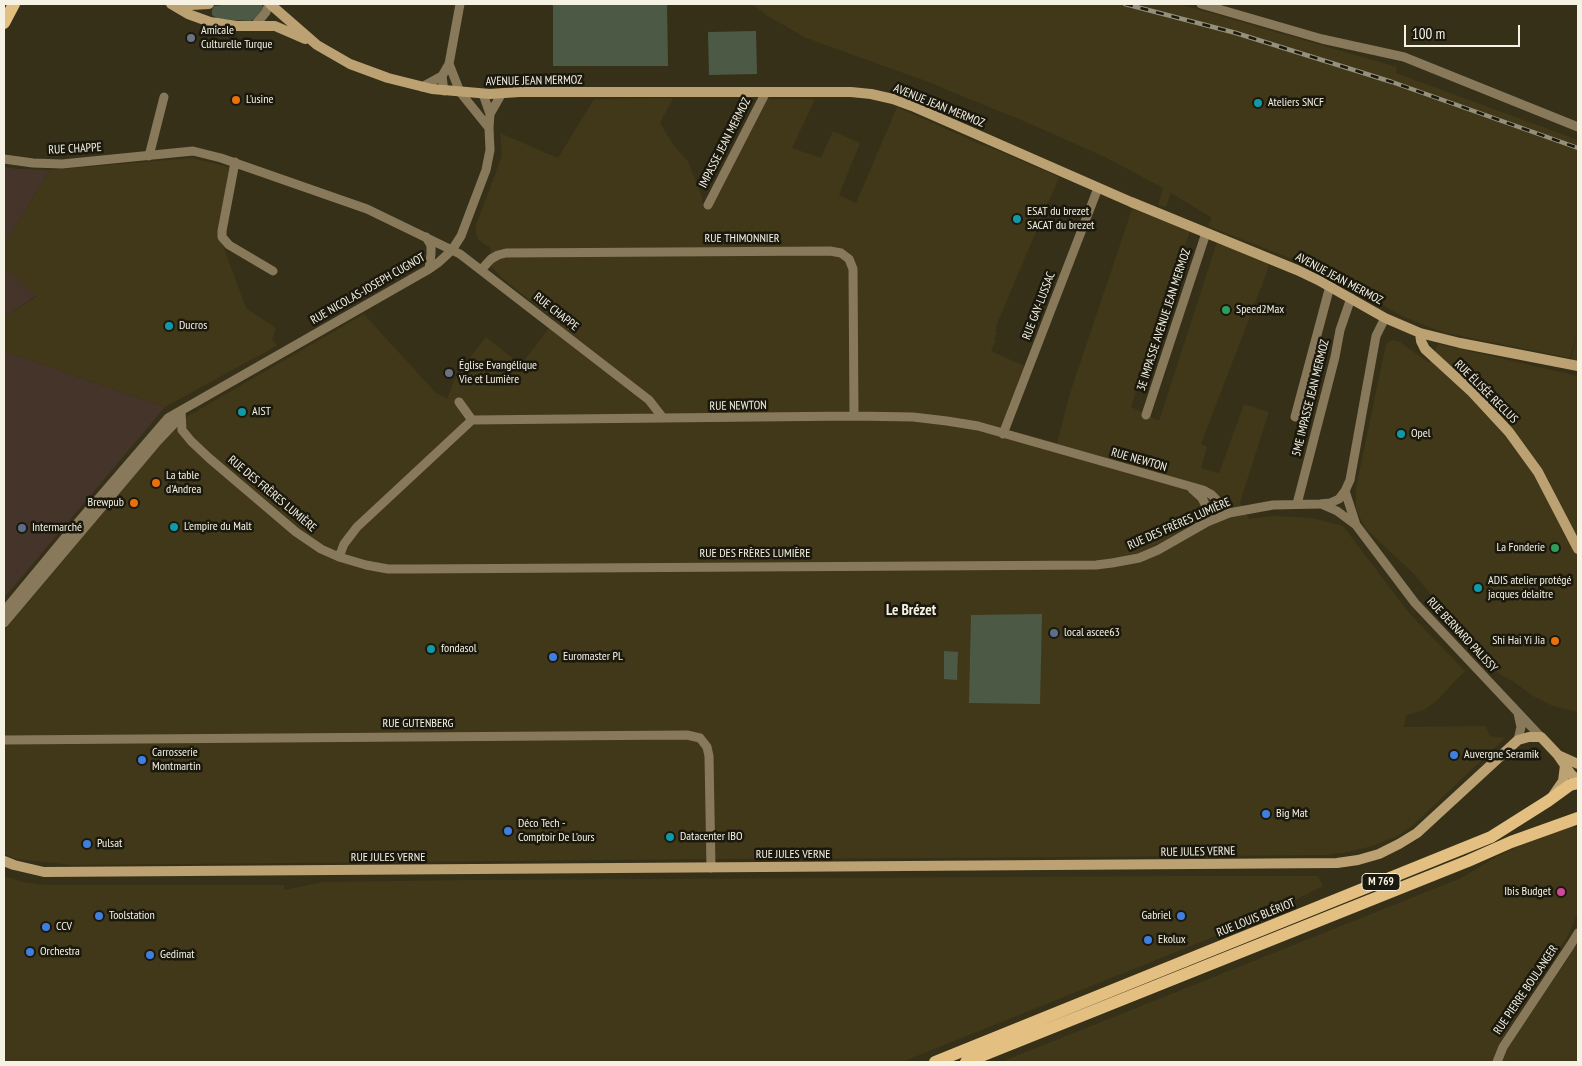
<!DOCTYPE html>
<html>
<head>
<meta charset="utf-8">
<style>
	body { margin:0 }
	#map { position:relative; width:1582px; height:1066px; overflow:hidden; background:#363018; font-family:"PT Sans Narrow",sans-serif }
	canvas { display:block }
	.frame { position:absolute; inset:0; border:5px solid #f5f2e3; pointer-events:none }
	.scale { position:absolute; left:1404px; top:25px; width:116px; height:22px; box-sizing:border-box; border:2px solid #f5f2e3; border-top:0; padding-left:6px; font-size:15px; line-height:18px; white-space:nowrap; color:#f5f2e3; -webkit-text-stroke:4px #1b180e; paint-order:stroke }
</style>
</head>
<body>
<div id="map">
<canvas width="1582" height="1066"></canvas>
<div class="frame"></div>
<div class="scale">100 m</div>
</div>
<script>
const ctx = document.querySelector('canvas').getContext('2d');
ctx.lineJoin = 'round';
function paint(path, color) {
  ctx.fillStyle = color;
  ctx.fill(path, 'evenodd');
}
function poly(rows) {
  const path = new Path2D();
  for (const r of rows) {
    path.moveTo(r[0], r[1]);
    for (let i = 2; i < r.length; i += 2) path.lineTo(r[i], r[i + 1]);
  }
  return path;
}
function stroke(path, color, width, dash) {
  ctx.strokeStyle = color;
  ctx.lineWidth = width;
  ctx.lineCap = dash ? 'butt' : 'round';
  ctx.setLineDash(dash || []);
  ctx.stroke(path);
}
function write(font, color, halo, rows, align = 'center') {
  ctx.font = font + ' "PT Sans Narrow",sans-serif';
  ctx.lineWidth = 5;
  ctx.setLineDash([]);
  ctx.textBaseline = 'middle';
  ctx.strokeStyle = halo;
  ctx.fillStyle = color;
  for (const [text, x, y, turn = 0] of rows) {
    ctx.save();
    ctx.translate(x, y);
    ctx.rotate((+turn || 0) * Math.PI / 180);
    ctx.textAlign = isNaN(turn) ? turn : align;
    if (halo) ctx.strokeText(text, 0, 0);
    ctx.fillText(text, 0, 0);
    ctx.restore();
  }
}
paint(poly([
	[4,167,19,169,50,170,4,245],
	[4,266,37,295,4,318],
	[4,351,165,407,4,598]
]), '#443429');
paint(poly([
	[753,4,1179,4,1397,67,1396,73,1578,140,1578,367,1570,366,1576,335,1570,358,1446,333,1426,326,1400,315,1335,278,1282,255,1208,226,1212,218,1171,193,1166,207,1158,205,1163,188,1105,157,1026,122,923,80,806,38,766,15],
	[673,98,660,123,674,146,688,161,702,197,702,203,707,205,762,99,815,99,792,148,821,158,833,131,860,143,839,195,856,203,897,107,982,145,989,147,1059,177,997,324,995,332,997,333,994,339,996,340,991,351,1024,366,1001,428,1057,443,1070,393,1132,209,1190,231,1131,407,1159,421,1217,242,1269,263,1267,272,1201,444,1207,447,1201,468,1219,473,1244,404,1269,412,1240,502,1249,519,1273,516,1298,517,1316,519,1343,526,1409,613,1465,671,1435,702,1424,710,1406,715,1404,727,1485,726,1490,736,1505,738,1411,827,1397,836,1369,847,1343,853,1326,855,944,858,720,859,72,865,17,859,4,854,4,631,160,445,188,416,364,314,435,392,447,399,454,381,461,369,486,337,521,365,555,320,502,278,492,267,490,247,484,244,478,239,476,233,476,225,502,156,500,133,558,158,594,99],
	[192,158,229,167,218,232,246,308,276,328,272,340,278,345,165,407,4,351,4,318,37,296,4,266,4,245,50,170],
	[1392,340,1400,342,1429,363,1438,344,1578,376,1578,712,1553,706,1533,696,1514,682,1501,675,1489,665,1469,641,1414,574,1366,529,1360,518,1356,508,1356,488,1386,344],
	[1564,825,1578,828,1578,911,1568,936,1499,1044,1493,1062,1001,1062,1461,878,1496,857],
	[4,876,23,882,45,885,284,885,284,890,324,882,471,880,1184,876,1318,876,1323,886,1258,919,902,1062,4,1062],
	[1578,943,1578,1062,1500,1062,1506,1049]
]), '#403819');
paint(poly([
	[231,4,253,4,262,5,263,8,254,19,250,21,218,19,212,15,212,10,214,6],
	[553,4,667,4,668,66,553,66],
	[756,31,757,74,709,75,708,32],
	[1042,614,1040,704,969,703,971,615],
	[944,651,958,652,957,680,944,679]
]), '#4c5a45');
stroke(poly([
	[1201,4,1322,39,1404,57,1578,127],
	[255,25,266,12,269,4],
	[449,64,460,92,489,128],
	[422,87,442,76],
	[444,91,442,76,449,64,460,4],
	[490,114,502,93],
	[149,156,164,97],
	[4,159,33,163,62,164,193,151,221,158,367,209,460,254,649,400,663,418],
	[235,162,222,231,222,237,229,245,273,271],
	[708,205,766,92],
	[426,237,431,245,431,254,429,269],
	[481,270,491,259,498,255,506,253,830,251,841,253,849,259,853,269,854,416],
	[459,402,472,420],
	[181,411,182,430,191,441,209,458,296,532,321,549,339,557,366,565,388,569,410,569,1096,565,1112,563,1139,558,1158,550,1207,522,1229,513,1273,505,1320,504,1330,503,1339,499,1345,491,1350,480,1376,336,1385,318],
	[1146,415,1206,233],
	[1295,417,1330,286],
	[1003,434,1098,188],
	[1192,489,1202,498,1205,504,1207,522],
	[1345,491,1356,525],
	[1297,504,1335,357,1340,330,1351,298],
	[1321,504,1337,511,1356,525,1415,603,1541,737],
	[339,557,344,544,357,527,472,420,854,416,913,417,947,421,978,426,1203,490,1212,495,1229,513],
	[4,611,67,535,168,418,429,269,439,262,452,250,461,236,486,170,490,150,489,128,490,114,483,94],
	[4,623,156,443,174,424,179,413],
	[4,740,687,735,700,738,707,747,709,756,711,868],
	[1518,740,1521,727,1518,713],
	[1497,1062,1503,1047,1570,946,1578,933]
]), '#89795b', 9);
stroke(poly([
	[171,4,188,14,210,22,237,26,275,26,305,39],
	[186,4,191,5,209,4],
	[270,4,317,45,350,64,388,78,432,89,490,94,519,92,851,92,871,94,893,99,912,106,1131,202,1297,270,1318,280,1385,318,1420,333,1460,343,1578,366],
	[1420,333,1421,341,1425,349,1472,392,1509,432,1538,472,1578,549],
	[1558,755,1578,764],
	[1554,794,1563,781,1565,765],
	[4,861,14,865,44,872,1337,863,1358,860,1379,854,1399,844,1417,833,1518,740,1529,737,1541,737,1557,754,1571,774,1578,781]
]), '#bca172', 10);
stroke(poly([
	[4,23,14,4],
	[935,1062,1491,837,1548,801,1570,785,1578,783],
	[966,1062,1468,861,1511,842,1578,818]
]), '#e3c082', 12);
const rail = poly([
	[1125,4,1236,33,1392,82,1578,148]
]);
stroke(rail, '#94907c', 4.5);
stroke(rail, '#1b180e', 2.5, [8]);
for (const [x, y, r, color] of [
	[191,38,5,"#6b7280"],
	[236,100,5,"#e8710a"],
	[1258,103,5,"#0f9aa8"],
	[1017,219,5,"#0f9aa8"],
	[1226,310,5,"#2e9e5b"],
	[169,326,5,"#0f9aa8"],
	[449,373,5,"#6b7280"],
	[242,412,5,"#0f9aa8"],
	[1401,434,5,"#0f9aa8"],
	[156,483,5,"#e8710a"],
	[134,503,5,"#e8710a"],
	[174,527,5,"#0f9aa8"],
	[22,528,5,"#5c6f8a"],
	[1555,548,5,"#2e9e5b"],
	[1478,588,5,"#0f9aa8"],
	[1054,633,5,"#5c6f8a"],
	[1555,641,5,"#e8710a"],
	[431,649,5,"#0f9aa8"],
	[553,657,5,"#3f7fe0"],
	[1454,755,5,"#3f7fe0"],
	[142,760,5,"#3f7fe0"],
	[1266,814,5,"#3f7fe0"],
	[508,831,5,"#3f7fe0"],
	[670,837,5,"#0f9aa8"],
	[87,844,5,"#3f7fe0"],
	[1561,892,5,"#d1479c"],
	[99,916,5,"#3f7fe0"],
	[1181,916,5,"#3f7fe0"],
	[46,927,5,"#3f7fe0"],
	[1148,940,5,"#3f7fe0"],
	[30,952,5,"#3f7fe0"],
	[150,955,5,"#3f7fe0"]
]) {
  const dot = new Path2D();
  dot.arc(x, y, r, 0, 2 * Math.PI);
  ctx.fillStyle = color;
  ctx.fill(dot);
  stroke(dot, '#1b180e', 2);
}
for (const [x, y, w] of [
	[1381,882,38]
]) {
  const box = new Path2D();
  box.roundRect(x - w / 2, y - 8.5, w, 17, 4);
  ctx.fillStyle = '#1b180e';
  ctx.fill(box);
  stroke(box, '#f5f2e3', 1);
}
write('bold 11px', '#f5f2e3', null, [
	["M 769",1381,882]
]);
write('12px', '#f5f2e3', '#1b180e', [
	["Amicale",201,31],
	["Culturelle Turque",201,45],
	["L'usine",246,100],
	["Ateliers SNCF",1268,103],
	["ESAT du brezet",1027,212],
	["SACAT du brezet",1027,226],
	["Speed2Max",1236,310],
	["Ducros",179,326],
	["Église Evangélique",459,366],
	["Vie et Lumière",459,380],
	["AIST",252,412],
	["Opel",1411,434],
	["La table",166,476],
	["d'Andrea",166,490],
	["Brewpub",124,503,"right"],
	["L'empire du Malt",184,527],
	["Intermarché",32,528],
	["La Fonderie",1545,548,"right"],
	["ADIS atelier protégé",1488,581],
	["jacques delaitre",1488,595],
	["local ascee63",1064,633],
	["Shi Hai Yi Jia",1545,641,"right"],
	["fondasol",441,649],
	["Euromaster PL",563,657],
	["Carrosserie",152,753],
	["Montmartin",152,767],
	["Auvergne Seramik",1464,755],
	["Big Mat",1276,814],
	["Déco Tech -",518,824],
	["Comptoir De L'ours",518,838],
	["Datacenter IBO",680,837],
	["Pulsat",97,844],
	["Ibis Budget",1551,892,"right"],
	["Toolstation",109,916],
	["Gabriel",1171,916,"right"],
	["CCV",56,927],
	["Ekolux",1158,940],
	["Orchestra",40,952],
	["Gedimat",160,955]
], 'left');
write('12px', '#f5f2e3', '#1b180e', [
	["AVENUE JEAN MERMOZ",534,81,-1],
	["AVENUE JEAN MERMOZ",939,106,22],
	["IMPASSE JEAN MERMOZ",725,143,-63],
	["RUE CHAPPE",75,149,-3],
	["RUE THIMONNIER",742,239],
	["AVENUE JEAN MERMOZ",1339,279,28],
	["RUE NICOLAS-JOSEPH CUGNOT",368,289,-30],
	["RUE GAY-LUSSAC",1039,306,-69],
	["RUE CHAPPE",556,312,38],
	["3E IMPASSE AVENUE JEAN MERMOZ",1164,320,-72],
	["RUE ÉLISÉE RECLUS",1486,392,45],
	["5ME IMPASSE JEAN MERMOZ",1311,398,-76],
	["RUE NEWTON",738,406,-1],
	["RUE NEWTON",1139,460,16],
	["RUE DES FRÈRES LUMIÈRE",272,494,40],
	["RUE DES FRÈRES LUMIÈRE",1179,524,-24],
	["RUE DES FRÈRES LUMIÈRE",755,554],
	["RUE BERNARD PALISSY",1462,635,47],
	["RUE GUTENBERG",418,724],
	["RUE JULES VERNE",1198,852,-1],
	["RUE JULES VERNE",793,855],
	["RUE JULES VERNE",388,858],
	["RUE LOUIS BLÉRIOT",1256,918,-22],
	["RUE PIERRE BOULANGER",1526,990,-56]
]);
write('bold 15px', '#f5f2e3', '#1b180e', [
	["Le Brézet",911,611]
]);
</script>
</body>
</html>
